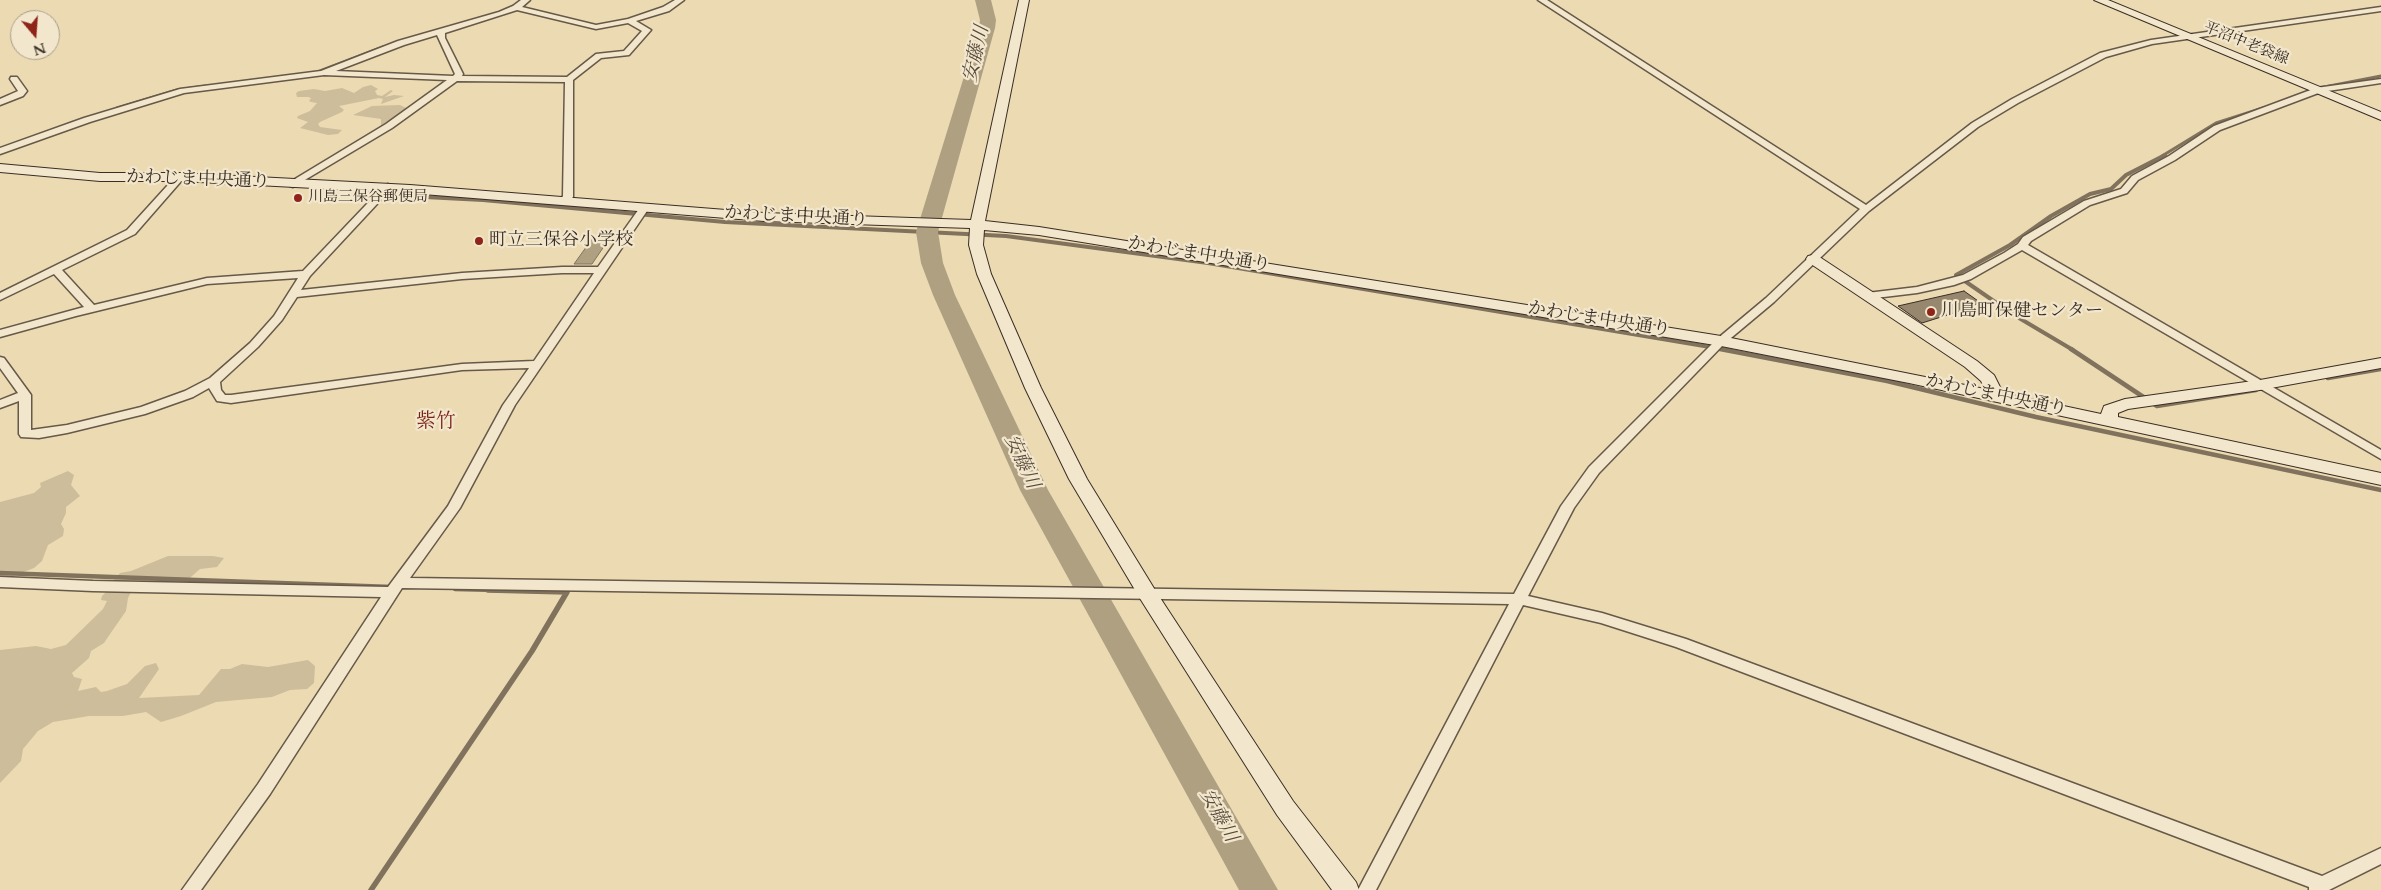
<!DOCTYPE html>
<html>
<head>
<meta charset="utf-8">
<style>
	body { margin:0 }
	#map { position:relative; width:2381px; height:890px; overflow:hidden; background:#ebdab2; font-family:Cardo,serif }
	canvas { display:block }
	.north { position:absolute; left:10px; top:10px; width:50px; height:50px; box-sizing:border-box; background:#f2e7cd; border:1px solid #a89d89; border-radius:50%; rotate:162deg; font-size:14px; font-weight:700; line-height:20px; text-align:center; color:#3a2e24 }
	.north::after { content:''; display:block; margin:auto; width:18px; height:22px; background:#8f2418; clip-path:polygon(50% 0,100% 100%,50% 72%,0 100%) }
</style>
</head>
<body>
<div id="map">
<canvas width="2381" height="890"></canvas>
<div class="north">N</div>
</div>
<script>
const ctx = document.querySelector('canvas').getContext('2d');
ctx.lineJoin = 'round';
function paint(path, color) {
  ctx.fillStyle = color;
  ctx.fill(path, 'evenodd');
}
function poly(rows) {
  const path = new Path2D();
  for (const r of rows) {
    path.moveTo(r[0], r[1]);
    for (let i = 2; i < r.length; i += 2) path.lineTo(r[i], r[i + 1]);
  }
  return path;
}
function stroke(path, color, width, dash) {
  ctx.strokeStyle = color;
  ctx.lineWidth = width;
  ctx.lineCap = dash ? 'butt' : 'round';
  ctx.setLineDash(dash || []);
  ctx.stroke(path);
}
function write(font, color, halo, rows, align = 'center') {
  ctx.font = font + ' Cardo,"Noto Serif JP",serif';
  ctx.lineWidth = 4.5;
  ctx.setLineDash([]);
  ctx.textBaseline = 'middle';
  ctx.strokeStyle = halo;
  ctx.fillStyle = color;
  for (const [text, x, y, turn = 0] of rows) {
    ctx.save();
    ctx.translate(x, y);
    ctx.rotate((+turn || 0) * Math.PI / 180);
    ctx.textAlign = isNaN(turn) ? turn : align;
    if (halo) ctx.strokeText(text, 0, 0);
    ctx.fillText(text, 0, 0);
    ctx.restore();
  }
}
paint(poly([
	[371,85,378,89,375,91,377,95,382,96,391,90,393,91,385,97,394,95,404,96,381,104,383,99,379,98,339,106,344,110,342,112,320,122,318,124,320,127,342,130,338,134,328,135,300,128,308,122,297,118,298,116,310,111,317,103,311,102,309,101,311,98,308,97,297,97,296,93,299,91,314,89,325,91,342,88,354,93,363,87],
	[400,105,408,109,384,127,381,127,381,119,353,115,372,106],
	[68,471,74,475,71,485,80,496,66,507,66,513,61,524,64,529,63,536,48,545,42,561,34,568,13,576,0,576,0,502,34,493,41,487,40,483],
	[168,556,213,556,224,558,217,567,200,569,184,583,135,584,128,598,126,611,108,637,104,643,91,651,89,658,72,673,74,677,82,679,78,691,96,687,101,692,107,691,127,684,145,666,156,663,159,669,139,698,199,695,221,669,230,669,242,664,268,667,308,660,315,666,314,683,307,689,290,690,272,697,216,702,181,716,161,722,146,712,123,716,89,716,53,722,38,731,23,749,21,761,0,783,0,650,36,646,51,649,66,645,103,609,107,601,101,600,102,596,115,583,114,579,120,573,131,571]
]), '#cdbd9a');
const water = poly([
	[592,239,609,239,592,264,574,264,592,239]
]);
paint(water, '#afa082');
stroke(water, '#80725c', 1);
stroke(poly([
	[320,71,383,47],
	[2319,88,2381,76],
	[117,108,177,90,206,86],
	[2162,156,2216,123,2263,108]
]), '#80725c', 3);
stroke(poly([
	[386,195,483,200,725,222,1006,236,1208,263,1728,350],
	[2073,350,2014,315,1956,275,2010,245,2051,216,2090,194,2111,189,2126,175,2165,155]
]), '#80725c', 4);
stroke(poly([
	[1720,349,1887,381,2036,417,2381,490],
	[2071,349,2157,406,2256,390],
	[2328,378,2381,369],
	[0,573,392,587],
	[455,589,535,591]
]), '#80725c', 4.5);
stroke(poly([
	[371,890,532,651,567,592,488,590]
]), '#80725c', 5.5);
paint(poly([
	[975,0,991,0,996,20,995,28,938,232,943,263,955,295,1048,490,1278,890,1239,890,1020,490,933,295,921,263,916,232,979,28,980,20,975,0]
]), '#afa082');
const building = poly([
	[1964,291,1981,303,1971,305,1973,307,1922,323,1898,306,1964,291]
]);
paint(building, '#96876e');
stroke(building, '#3a2e24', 1);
const street = poly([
	[521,0,530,0,522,7,596,25,628,19,663,7,675,0,684,0,669,11,636,21,651,30,629,55,601,58,573,80,573,197,567,203,564,204,559,201,563,196,565,82,457,81,392,128,293,187,290,186,290,182,386,124,447,80,324,75,184,93,90,122,0,154,0,148,84,118,180,89,321,71,398,41,499,12,513,6,521,0],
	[517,10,596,29,628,23,642,31,624,51,596,54,567,77,462,76,463,74,445,38,445,33,517,10],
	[437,35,455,74,453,76,336,71,404,45,437,35],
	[1538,0,1547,0,1866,205,1972,123,2012,99,2100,53,2151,40,2381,7,2381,11,2152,44,2106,57,2018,103,1978,127,1869,211,1774,302,1725,343,1599,473,1574,508,1528,596,1602,613,1686,639,2322,876,2381,848,2381,864,2329,890,2309,890,2309,887,1676,647,1601,623,1523,605,1376,890,1358,890,1509,604,402,588,270,794,201,890,182,890,258,784,381,597,93,591,0,587,0,577,93,581,388,587,448,506,503,405,529,368,462,370,231,403,217,401,209,388,193,397,145,414,67,433,39,438,21,437,19,434,19,401,0,408,0,400,18,393,0,368,0,357,4,358,31,395,31,430,67,425,141,407,185,391,210,378,250,343,274,316,298,278,207,284,76,316,0,337,0,330,84,307,54,274,0,300,0,293,127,230,177,175,180,174,183,175,183,179,135,234,62,270,94,305,207,278,303,271,385,185,388,184,393,187,391,189,310,276,301,290,462,273,562,267,598,267,641,206,644,205,649,208,515,405,460,508,410,578,1514,594,1561,506,1589,467,1717,339,1766,298,1860,209,1538,0],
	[562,273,594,273,534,361,462,364,231,395,225,395,221,390,220,382,258,347,282,320,297,297,462,279,562,273],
	[11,77,17,77,27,91,23,96,0,105,0,99,18,91,10,79,11,77],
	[2381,79,2381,83,2321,92,2220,130,2175,160,2138,180,2127,193,2090,205,2031,241,2028,245,2381,450,2381,459,2022,250,1971,279,1954,285,1917,293,1867,299,1862,296,1867,293,1917,287,1963,275,2004,253,2018,244,2023,237,2084,201,2121,189,2132,176,2169,156,2214,126,2316,88,2381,79]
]);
const secondary = poly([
	[1019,0,1029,0,985,221,1039,227,1721,336,1985,389,1981,381,1965,367,1808,262,1806,259,1808,256,1813,255,1818,256,1977,361,1994,375,2003,393,2101,414,2104,406,2125,399,2260,380,2381,358,2381,368,2260,390,2128,409,2118,413,2118,417,2381,473,2381,485,1909,383,1721,346,1039,235,984,230,983,245,991,274,1041,388,1087,479,1155,590,1293,801,1356,882,1359,890,1332,890,1277,815,1141,600,1069,479,1025,388,977,274,969,245,970,228,764,221,410,193,180,181,100,181,0,172,0,164,100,173,180,173,410,185,764,213,971,220,1019,0],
	[2094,0,2108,0,2381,112,2381,120,2094,0]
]);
stroke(street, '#665948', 3);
stroke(secondary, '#3a2e24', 2);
paint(street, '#f2e7cd');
paint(secondary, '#f2e7cd');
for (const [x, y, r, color] of [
	[298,198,5,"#8f2418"],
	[479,241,5,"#8f2418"],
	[1931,312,5,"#8f2418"]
]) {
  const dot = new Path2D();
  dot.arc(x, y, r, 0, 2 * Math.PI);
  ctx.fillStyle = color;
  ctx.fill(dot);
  stroke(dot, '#f2e7cd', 2);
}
write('15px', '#3a2e24', '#f2e7cd', [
	["平沼中老袋線",2246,44,22]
]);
write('15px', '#3a2e24', '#f2e7cd', [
	["川島三保谷郵便局",308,198]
], 'left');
write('18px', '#3a2e24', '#f2e7cd', [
	["かわじま中央通り",198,180,2],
	["かわじま中央通り",796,217,3],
	["かわじま中央通り",1199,255,9],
	["かわじま中央通り",1599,320,9],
	["かわじま中央通り",1996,396,12]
]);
write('18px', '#3a2e24', '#f2e7cd', [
	["町立三保谷小学校",489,241],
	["川島町保健センター",1941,312]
], 'left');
write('italic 19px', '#574a3c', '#f2e7cd', [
	["安藤川",977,54,-77],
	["安藤川",1021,462,65],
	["安藤川",1218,816,61]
]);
write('20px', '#7a1f14', '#f2e7cd', [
	["紫竹",436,422]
]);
</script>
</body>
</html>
